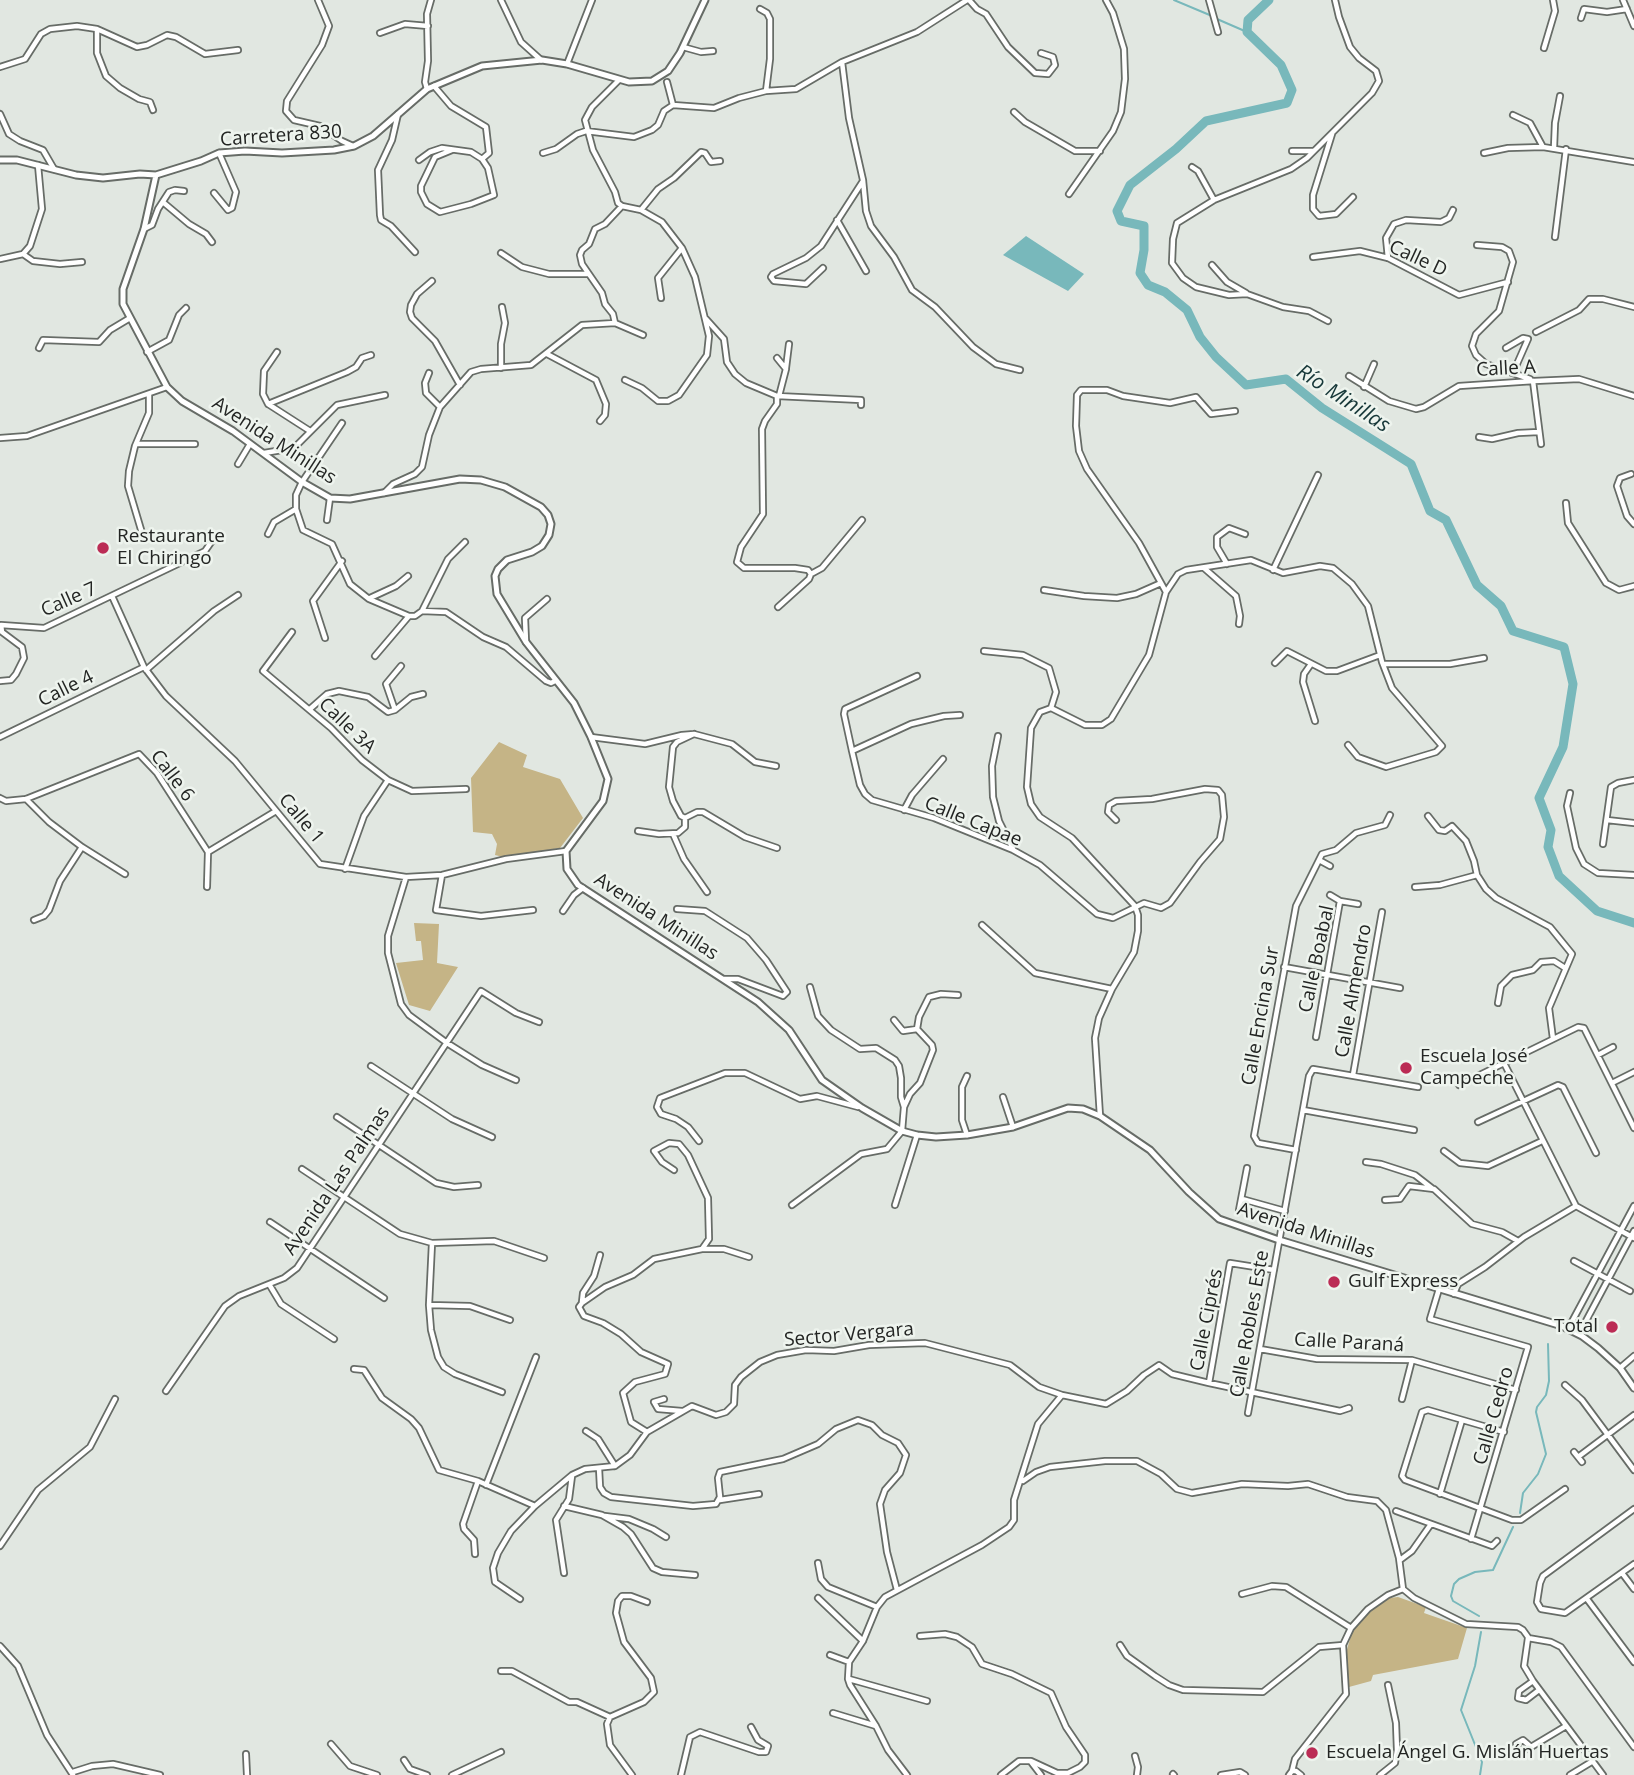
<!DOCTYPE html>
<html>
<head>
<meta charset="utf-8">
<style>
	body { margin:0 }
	canvas { display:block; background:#e1e7e1 }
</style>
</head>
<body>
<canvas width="1634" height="1775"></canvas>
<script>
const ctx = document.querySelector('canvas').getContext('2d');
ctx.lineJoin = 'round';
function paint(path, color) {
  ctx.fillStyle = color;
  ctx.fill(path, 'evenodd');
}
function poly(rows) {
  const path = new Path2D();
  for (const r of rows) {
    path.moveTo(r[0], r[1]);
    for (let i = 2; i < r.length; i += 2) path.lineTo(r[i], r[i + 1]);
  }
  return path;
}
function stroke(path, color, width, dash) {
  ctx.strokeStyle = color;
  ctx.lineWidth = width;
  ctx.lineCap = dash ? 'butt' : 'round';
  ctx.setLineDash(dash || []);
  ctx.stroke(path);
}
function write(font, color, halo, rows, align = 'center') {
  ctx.font = font + ' "Open Sans",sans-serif';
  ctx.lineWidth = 5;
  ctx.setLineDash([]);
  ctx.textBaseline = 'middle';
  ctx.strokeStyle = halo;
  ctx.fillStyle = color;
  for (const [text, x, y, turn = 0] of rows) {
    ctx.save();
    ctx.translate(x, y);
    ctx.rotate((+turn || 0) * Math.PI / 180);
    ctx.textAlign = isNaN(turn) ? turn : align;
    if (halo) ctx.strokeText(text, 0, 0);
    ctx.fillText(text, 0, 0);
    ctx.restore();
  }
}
paint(poly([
	[499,742,527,755,523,767,560,779,583,818,560,848,503,857,495,855,497,844,492,834,473,832,471,778],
	[414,923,439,924,437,963,458,967,430,1011,409,1005,396,963,423,960,421,941,416,941],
	[1398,1597,1426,1607,1424,1613,1467,1628,1458,1659,1373,1675,1371,1681,1349,1687,1346,1653,1352,1632,1366,1614,1389,1598]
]), '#c5b486');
paint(poly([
	[1026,236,1084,274,1068,291,1003,255]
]), '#78b8bb');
stroke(poly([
	[1174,0,1212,16],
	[1217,19,1247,32],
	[1520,1513,1523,1493,1538,1474,1546,1454,1536,1412,1537,1407,1546,1395,1549,1381,1548,1344],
	[1479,1616,1453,1601,1451,1596,1454,1584,1459,1579,1475,1572,1493,1570,1513,1527],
	[1480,1775,1482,1762,1461,1710,1475,1666,1481,1632]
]), '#78b8bb', 2);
stroke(poly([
	[1269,0,1248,20,1247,32,1281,65,1292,90,1287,103,1206,121,1176,149,1130,185,1117,211,1121,221,1144,226,1144,250,1140,273,1148,285,1165,292,1187,310,1200,337,1216,357,1246,385,1286,379,1322,408,1411,464,1430,511,1446,520,1477,585,1501,606,1513,631,1564,647,1573,684,1563,747,1539,798,1551,830,1548,847,1559,876,1597,911,1634,923]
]), '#78b8bb', 9);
const minor = poly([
	[318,0,329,26,322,45,287,101,286,111,294,120,320,126,342,141,353,146],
	[501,0,521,42,541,60],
	[969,0,977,9,986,14,1008,47,1035,73,1048,74,1055,65,1053,57,1041,53],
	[1209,0,1218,32],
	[1623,0,1634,26],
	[760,9,767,13,770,19,770,59,766,91],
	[1581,18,1584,9,1607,12,1627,9],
	[97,29,97,53,106,76,120,88,139,99,150,102,153,110],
	[380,33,405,24,428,26],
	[683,47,701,52,713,51],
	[1544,48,1555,11,1553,0],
	[842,62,849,118,863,180,866,211,871,226,894,257,912,290,935,307,973,347,996,364,1020,370],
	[567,64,592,0],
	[0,67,25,59,41,34,50,29,77,26,97,29,137,47,147,45,167,35,176,37,205,54,238,50],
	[619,80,592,107,585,120,593,150,615,192,618,203,622,206,641,210,662,222,682,248,695,277,709,336,707,355,679,395,668,401,658,401,642,388,625,380],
	[667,82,673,105],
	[434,86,451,106,486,127,489,153,482,159],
	[427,89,425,82,428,61,427,14,431,0],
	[1014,112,1025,122,1075,151,1100,151],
	[0,114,9,134,20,141,43,150,54,169],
	[398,114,392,140,378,170,380,215,381,220,391,226,415,252],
	[1513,115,1530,123,1543,147,1634,162],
	[1332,134,1313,195,1313,209,1319,216,1336,214,1353,197],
	[1554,148,1555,123,1560,96],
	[1292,151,1313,151],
	[543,153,556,149,577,134,586,131,634,137,652,130,658,125,664,111,673,105,714,108,739,98,766,91,796,89,842,62,917,32,967,0],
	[1484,153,1508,148,1543,147],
	[419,160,430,152,442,148,471,152,482,159,488,168,494,195,471,204,440,212,427,204,421,192,421,186,435,157,452,150],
	[1192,167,1198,171,1214,200],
	[214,193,228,210,232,208,236,192,219,153],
	[1069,194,1113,131,1121,112,1125,79,1124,49,1113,13,1106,0],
	[164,203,189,224,206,234,212,242],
	[641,210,658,189,674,178,701,152,705,153,711,162,720,161],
	[837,220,866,271],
	[144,229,152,225,158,209,169,192,175,190,184,191],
	[1555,237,1566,149],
	[1477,245,1502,247,1509,251,1513,262,1499,311,1476,334,1472,346,1476,355,1486,364,1530,379],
	[501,253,522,267,549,274,588,274],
	[23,254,33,261,60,264,82,262],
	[1313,257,1360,251,1388,258,1459,295,1508,282],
	[1388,258,1386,238,1394,224,1406,220,1441,222,1449,218,1453,210],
	[0,259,23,254,30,246,42,209,38,165],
	[1212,265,1227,282,1246,293],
	[823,268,806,284,774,281,771,277,773,274,806,258,821,246,863,181],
	[432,281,417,294,411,305,410,312,412,318,435,341,460,385],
	[661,298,658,278,682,248],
	[706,319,724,339,727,362,735,374,746,383,777,396,861,400,861,405],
	[1328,321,1309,311,1283,307,1247,294,1229,295,1196,287,1183,278,1172,263,1173,239,1177,223,1214,200,1291,169,1307,158,1372,93,1379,81,1376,71,1359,58,1350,47,1339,17,1335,0],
	[615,323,613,314,605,304,602,293,582,264,580,255,582,250,589,244,595,229,605,224,622,206],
	[1536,332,1579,310,1589,299,1603,299,1634,307],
	[39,348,43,340,99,342,110,330,130,318],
	[1506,348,1523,338,1528,339,1513,373],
	[147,352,169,340,179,315,186,308],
	[277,352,264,371,263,394,268,404,310,431],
	[547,354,596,380,606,404,605,415,600,421],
	[777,358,786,369,779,396],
	[501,368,501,344,505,323,502,307],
	[786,368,789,344],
	[429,373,425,383,426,393,440,407],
	[1349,376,1389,401,1416,409,1424,407,1459,386,1534,381,1579,379,1634,396],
	[1533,381,1541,444],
	[1364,387,1374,364],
	[777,396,777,404,765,421,762,429,763,514,741,547,737,562,744,568,795,568,808,570,811,574,809,579,778,607],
	[268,404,347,372,356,367,362,358,371,355],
	[1479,437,1492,439,1518,433,1539,432],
	[0,438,27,436,167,387],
	[136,444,195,444],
	[264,453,294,448,337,405,385,395],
	[238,464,250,444],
	[1631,474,1620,478,1617,486,1627,516,1634,524],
	[384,493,393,484,415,474,422,467,429,435,440,407,471,372,481,369,531,365,582,325,615,323,643,335],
	[1566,503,1568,523,1606,583,1619,590,1634,586],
	[296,509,303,530,332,544,350,584,369,599,409,616],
	[327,520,330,498],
	[142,533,128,486,129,471,135,446,149,413,149,395],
	[268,534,274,522,296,509,296,495,302,482,342,423],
	[1227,564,1217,547,1217,537,1229,528,1245,534],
	[1204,568,1236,596,1240,616,1239,624],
	[1273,570,1318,475],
	[811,574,822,568,862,520],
	[1044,590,1084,596,1117,598,1136,594,1161,583],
	[1166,592,1139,543,1087,469,1079,451,1076,426,1077,395,1081,390,1107,390,1123,396,1170,403,1196,397,1211,414,1235,411],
	[112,596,144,667,166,696,235,761,320,864,406,877,442,875,506,859,566,851],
	[370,598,396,586,408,576],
	[422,611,446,612,483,637,506,647,546,681,551,683,555,681],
	[292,632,263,671,331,728,362,760,388,780,412,791,466,789],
	[325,638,313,601,342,561],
	[526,642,525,618,547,599],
	[984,651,1023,655,1049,668,1056,692,1051,708],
	[375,656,409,616,415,616,422,611,448,559,465,542],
	[1275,663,1287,651,1326,671,1337,671,1380,655],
	[1311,664,1304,674,1303,682,1315,721],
	[1383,664,1450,664,1484,658],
	[146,670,214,611,238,595],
	[917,676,845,709,844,714,852,751,860,785,865,794,872,800,934,818,1013,850,1040,865,1097,914,1113,918,1144,903,1161,908,1170,903,1200,862,1220,839,1224,817,1222,795,1218,790,1205,789,1152,799,1116,801,1109,805,1108,812,1116,820],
	[0,681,11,680,16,674,24,658,22,647,2,632,1,625,44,628,205,551,212,541],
	[310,709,327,694,339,691,368,697,388,712,395,710,411,697,423,694],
	[395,710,386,684,401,666],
	[694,734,677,742,673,747,669,787,673,801,681,816,685,818,697,812,703,812,745,837,777,848],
	[998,736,992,766,993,797,999,821,1013,849],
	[0,737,144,667],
	[591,737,645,744,682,735,694,734,732,744,755,762,776,766],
	[852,751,911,724,944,716,960,715],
	[1570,793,1567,806,1576,848,1584,864,1598,873,1634,875],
	[0,798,6,801,26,799,139,754,157,773,208,852,207,887],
	[26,799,49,822,82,847,125,874],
	[904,810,912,795,943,759],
	[1428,816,1439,830,1445,831,1452,826,1466,841,1474,861,1477,875,1486,889,1496,898,1550,927,1572,954,1549,1008,1553,1039],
	[1607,820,1634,823],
	[638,831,659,834,678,833,685,827,685,818],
	[673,834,684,859,707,892],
	[1603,844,1611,787,1618,783,1634,780],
	[208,852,276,811],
	[1319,860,1330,866],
	[345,869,364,816,388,780],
	[442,875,436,910,481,916,533,910],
	[406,877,388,936,388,953,401,1004,409,1015,447,1043,482,1065,516,1080],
	[1415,887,1440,885,1477,875],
	[1330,895,1340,901,1358,904],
	[677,909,705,911,747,938,766,960,787,992,783,996,738,979,724,979],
	[563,911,574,895,583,888],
	[34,920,44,916,49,910,60,881,82,847],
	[982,925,1035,973,1112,989],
	[1284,967,1400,988],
	[810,987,818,1016,831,1030,860,1049,876,1048,895,1060,899,1066,901,1078,901,1097,904,1107],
	[1498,1003,1501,986,1512,975,1533,970,1541,962,1554,961,1565,968],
	[894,1020,903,1031,917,1029],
	[1316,1037,1340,901],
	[1598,1055,1613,1047],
	[1504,1063,1576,1206,1634,1238],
	[371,1066,452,1119,492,1137],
	[1353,1075,1382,912],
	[1612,1083,1634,1072],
	[1459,1085,1578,1027,1584,1028,1634,1128],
	[1003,1097,1013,1127],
	[1303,1110,1414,1130],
	[1100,1116,1095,1038,1099,1018,1112,989,1134,952,1138,931,1138,915,1135,906,1072,838,1040,817,1031,804,1027,787,1031,728,1040,712,1051,708,1085,725,1102,725,1111,719,1149,655,1166,592,1178,574,1186,570,1251,560,1283,573,1320,566,1333,568,1352,584,1368,606,1382,662,1392,688,1442,746,1436,752,1386,767,1358,757,1348,745],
	[337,1117,436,1183,454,1187,478,1185],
	[1478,1122,1558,1085,1563,1087,1596,1153],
	[967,1135,962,1120,962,1087,967,1076],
	[699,1141,688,1127,676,1119,661,1114,657,1107,660,1098,725,1073,745,1073,800,1099,817,1096,858,1107],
	[1296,1150,1258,1143,1254,1136,1296,906,1322,854,1336,850,1356,833,1385,825,1390,815],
	[1444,1151,1460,1163,1488,1166,1542,1141],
	[1366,1162,1381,1164,1415,1175,1433,1189],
	[302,1169,400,1234,432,1243,494,1241,544,1258],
	[1242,1199,1285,1211],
	[1385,1200,1400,1199,1409,1186,1434,1189,1472,1224,1502,1232,1518,1241],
	[792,1205,861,1154,887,1149,902,1131,904,1107,910,1094,920,1083,933,1050,932,1045,917,1029,919,1017,929,997,941,994,958,995],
	[895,1205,917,1135],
	[1239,1210,1247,1168],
	[270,1222,384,1298],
	[432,1243,429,1305,431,1330,438,1357,444,1367,455,1374,502,1392],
	[703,1249,724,1249,749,1257],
	[1574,1261,1630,1291],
	[269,1284,281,1304,334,1339],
	[1439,1289,1430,1319,1528,1347,1471,1539],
	[1454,1294,1458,1284,1485,1267,1524,1237,1576,1206],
	[582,1302,583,1293,594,1276,600,1255],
	[429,1305,470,1306,510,1320],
	[1568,1329,1634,1206],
	[1579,1334,1634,1231],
	[1260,1349,1317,1359,1412,1360,1516,1390],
	[1620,1368,1634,1356],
	[354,1369,364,1370,382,1398,411,1419,419,1428,439,1470,478,1481,535,1506],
	[1209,1383,1230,1263,1274,1270],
	[1565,1385,1582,1400,1634,1470],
	[166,1391,225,1306,239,1296,284,1278,297,1268,481,991,516,1013,539,1022],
	[664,1399,654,1402,658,1409,682,1411],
	[1402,1399,1412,1360],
	[1248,1413,1309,1076,1313,1069,1418,1087],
	[586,1431,598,1439,615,1466],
	[647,1432,631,1422,623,1393,635,1382,665,1374,668,1364,641,1352,621,1334,603,1323,584,1316,579,1307,582,1303,605,1287,633,1275,654,1259,702,1249,709,1239,708,1198,688,1155,679,1144,669,1143,654,1151,662,1162,674,1170],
	[1504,1432,1428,1410,1422,1412,1402,1476,1405,1480,1512,1520,1521,1520,1565,1489],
	[1574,1452,1582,1462],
	[1578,1457,1634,1415],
	[599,1468,600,1487,604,1493,611,1497,693,1506,716,1504,720,1497,718,1478,720,1472,783,1459,818,1444,836,1429,858,1420,872,1425,882,1435,898,1443,906,1455,900,1473,885,1490,880,1504,887,1552,897,1590],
	[1023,1481,1036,1472,1050,1467,1105,1461,1137,1461,1161,1474,1177,1489,1192,1493,1242,1484,1288,1486,1308,1484,1347,1497,1377,1501,1386,1510,1399,1558,1403,1589],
	[486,1485,536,1357],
	[1440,1494,1462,1420],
	[720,1500,759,1494],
	[564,1506,602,1515,623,1527,631,1534,653,1568,662,1572,695,1575],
	[1634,1509,1543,1576,1540,1583,1537,1602,1541,1609,1565,1613,1634,1564],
	[1396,1511,1492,1546,1497,1541],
	[605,1516,629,1519,653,1529,666,1537],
	[0,1546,38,1490,90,1447,115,1399],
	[475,1554,474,1540,464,1529,463,1524,478,1481],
	[1400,1560,1412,1551,1431,1524],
	[818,1563,821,1579,828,1587,877,1607],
	[564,1573,556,1520,569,1499,572,1476],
	[1622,1573,1634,1589],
	[1403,1589,1414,1598,1466,1624,1518,1627,1523,1630,1528,1637],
	[1242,1594,1272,1586,1286,1587,1351,1628],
	[818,1598,863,1641],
	[520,1599,495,1582,493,1568,498,1553,511,1531,535,1506,572,1475,585,1469,615,1466,630,1455,647,1432,692,1406,716,1415,726,1412,734,1404,735,1385,741,1377,760,1362,777,1355,806,1350,834,1351,869,1345,925,1343,1010,1365,1039,1387,1062,1395,1106,1404,1127,1391,1144,1375,1159,1365,1172,1374,1209,1383,1340,1411,1349,1408],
	[1587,1599,1634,1662],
	[920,1636,945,1634,957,1637,972,1647,982,1664,1012,1674,1051,1693,1066,1727,1085,1755,1085,1762,1080,1767,1068,1773,1057,1773,1031,1761,1019,1761,1001,1775],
	[1528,1638,1524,1666,1533,1681,1603,1775],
	[1528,1638,1551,1642,1561,1647,1634,1747],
	[1120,1645,1127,1656,1155,1676,1169,1685,1183,1690,1263,1692,1319,1647,1343,1645],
	[0,1646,18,1666,47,1735,73,1775],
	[830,1655,849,1662],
	[501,1671,512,1671,569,1702,577,1702,610,1717],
	[849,1679,927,1701],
	[1533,1681,1519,1691,1518,1698,1526,1700,1539,1690],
	[833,1713,876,1726],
	[610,1717,644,1702,654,1692,651,1678,624,1642,616,1613,618,1601,622,1596,631,1596,647,1602],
	[610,1717,607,1724,610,1745,632,1775],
	[331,1744,350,1766,377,1775],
	[1531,1747,1523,1740,1516,1744,1520,1752,1531,1747,1566,1726],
	[246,1754,247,1775],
	[1135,1756,1138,1767,1137,1775],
	[404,1760,410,1769,427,1775],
	[1031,1762,1041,1775],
	[1292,1771,1295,1759,1346,1694,1343,1645,1351,1628,1368,1609,1388,1595,1403,1589],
	[73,1772,92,1766,113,1764,160,1775],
	[1173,1774,1174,1775],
	[452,1775,501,1752],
	[681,1775,690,1737,700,1732,759,1752,766,1752,768,1746,758,1740,751,1727],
	[907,1775,888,1750,876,1726,850,1685,848,1679,849,1662,863,1641,877,1607,885,1597,982,1545,1009,1527,1014,1520,1014,1500,1038,1424,1062,1395],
	[1221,1775,1240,1772,1245,1775],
	[1289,1775,1292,1771,1296,1771,1301,1775],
	[1380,1775,1395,1763,1397,1750,1396,1723,1388,1685],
	[1570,1775,1593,1761]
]);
const tertiary = poly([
	[0,160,17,160,76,175,103,178,140,174,156,175,201,161,219,153,245,151,282,153,334,150,354,146,373,136,427,89,482,66,542,60,567,64,629,82,652,81,668,71,680,53,705,0],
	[156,175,144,229,123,289,123,304,167,387,182,401,233,431,302,482,330,498,350,499,460,479,481,480,505,487,541,507,548,515,551,524,549,535,542,546,532,552,507,560,498,569,495,576,497,594,526,642,574,703,591,737,608,779,603,801,566,851,567,869,578,885,758,1002,789,1030,822,1080,862,1108,902,1131,917,1135,936,1137,967,1135,1013,1127,1068,1108,1083,1109,1100,1116,1150,1150,1189,1192,1219,1219,1279,1240,1562,1326,1582,1336,1598,1348,1620,1368,1634,1388]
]);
stroke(minor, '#676c67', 8);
stroke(tertiary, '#676c67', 9);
stroke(minor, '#fff', 4.5);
stroke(tertiary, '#fff', 5);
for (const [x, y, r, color] of [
	[103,548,7,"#bb2c55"],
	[1406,1068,7,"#bb2c55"],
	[1334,1282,7,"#bb2c55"],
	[1612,1327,7,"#bb2c55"],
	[1312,1753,7,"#bb2c55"]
]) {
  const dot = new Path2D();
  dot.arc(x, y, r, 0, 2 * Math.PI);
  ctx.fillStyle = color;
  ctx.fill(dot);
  stroke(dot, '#eef4ee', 2.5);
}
write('19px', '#232523', '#eef4ee', [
	["Carretera 830",281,136,-4],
	["Calle D",1418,259,25],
	["Calle A",1506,369,-3],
	["Avenida Minillas",274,441,33],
	["Calle 7",69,600,-24],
	["Calle 4",66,689,-26],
	["Calle 3A",347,726,44],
	["Calle 6",172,776,53],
	["Calle 1",301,819,50],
	["Calle Capae",973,822,22],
	["Avenida Minillas",656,917,33],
	["Calle Boabal",1317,959,-78],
	["Calle Almendro",1354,991,-80],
	["Calle Encina Sur",1261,1016,-80],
	["Avenida Las Palmas",337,1181,-56],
	["Avenida Minillas",1306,1231,18],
	["Calle Ciprés",1207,1320,-79],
	["Calle Robles Este",1250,1324,-80],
	["Sector Vergara",849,1335,-5],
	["Calle Paraná",1349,1343,3],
	["Calle Cedro",1494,1416,-74]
]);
write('19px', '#232523', '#eef4ee', [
	["Restaurante",117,537],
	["El Chiringo",117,559],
	["Escuela José",1420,1057],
	["Campeche",1420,1079],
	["Gulf Express",1348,1282],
	["Total",1598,1327,"right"],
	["Escuela Ángel G. Mislán Huertas",1326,1753]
], 'left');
write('italic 21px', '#173839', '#eef4ee', [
	["Río Minillas",1343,399,33]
]);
</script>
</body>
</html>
